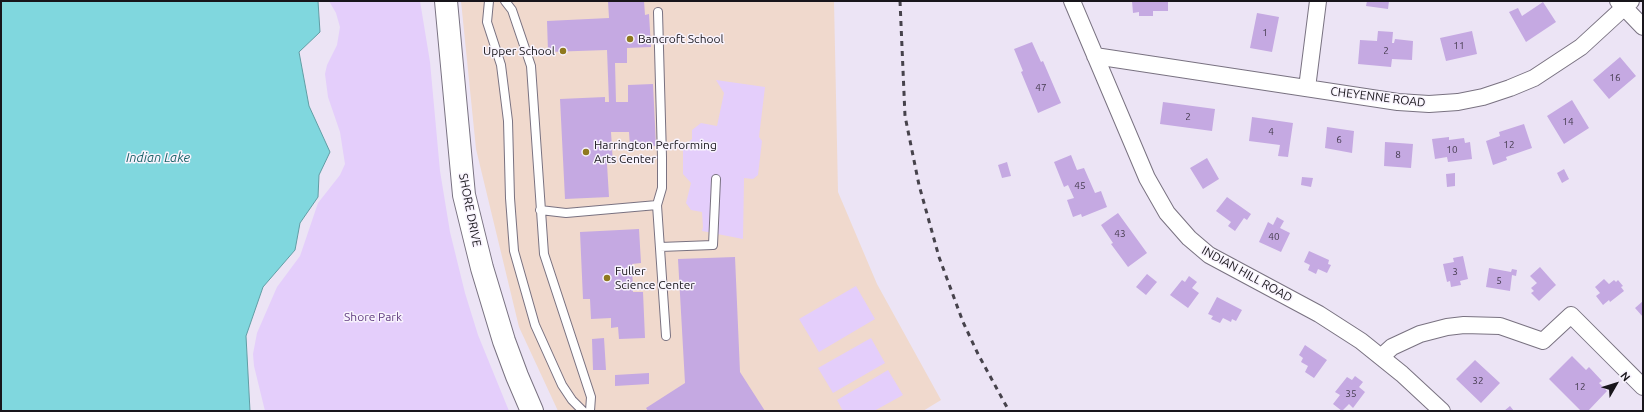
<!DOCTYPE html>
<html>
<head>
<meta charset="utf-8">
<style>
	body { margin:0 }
	#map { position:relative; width:1644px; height:412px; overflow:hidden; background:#ece4f5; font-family:Ubuntu,sans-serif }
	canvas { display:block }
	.frame { position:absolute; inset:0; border:2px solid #18151b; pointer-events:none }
	.north { position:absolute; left:1596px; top:364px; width:40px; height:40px; -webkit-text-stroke:3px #f8f3fd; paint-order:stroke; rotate:51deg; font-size:11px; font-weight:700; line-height:16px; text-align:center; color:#18151b }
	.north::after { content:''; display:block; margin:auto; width:14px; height:18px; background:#18151b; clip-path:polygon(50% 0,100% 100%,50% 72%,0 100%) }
</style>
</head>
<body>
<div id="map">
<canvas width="1644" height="412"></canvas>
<div class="frame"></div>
<div class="north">N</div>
</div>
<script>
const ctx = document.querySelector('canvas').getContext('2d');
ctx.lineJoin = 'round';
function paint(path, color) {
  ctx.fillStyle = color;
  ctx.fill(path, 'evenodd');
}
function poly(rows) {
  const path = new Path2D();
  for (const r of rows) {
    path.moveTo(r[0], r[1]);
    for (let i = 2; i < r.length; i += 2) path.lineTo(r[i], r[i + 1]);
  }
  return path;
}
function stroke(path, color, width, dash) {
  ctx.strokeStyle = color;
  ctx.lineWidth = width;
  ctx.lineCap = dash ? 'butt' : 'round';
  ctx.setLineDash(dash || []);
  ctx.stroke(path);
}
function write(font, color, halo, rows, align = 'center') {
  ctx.font = font + ' Ubuntu,sans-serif';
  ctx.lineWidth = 3;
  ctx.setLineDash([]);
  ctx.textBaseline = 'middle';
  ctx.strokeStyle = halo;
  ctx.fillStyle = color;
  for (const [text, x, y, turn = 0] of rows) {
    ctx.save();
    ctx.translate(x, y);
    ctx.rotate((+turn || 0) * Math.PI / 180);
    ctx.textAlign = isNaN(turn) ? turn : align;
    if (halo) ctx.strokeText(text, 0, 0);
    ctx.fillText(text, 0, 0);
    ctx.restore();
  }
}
paint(poly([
	[461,1,834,1,838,192,877,284,941,400,923,411,558,411,519,327,476,149]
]), '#f0d9cd');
paint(poly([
	[329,1,420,1,430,62,440,171,450,232,465,293,478,335,509,411,265,411,254,366,253,354,257,333,277,287,300,256,318,203,340,175,345,164,340,132,328,97,325,74,327,65,337,45,340,27,336,13],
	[716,80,765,87,759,137,762,141,758,175,753,179,744,178,743,239,702,231,703,227,702,212,691,210,686,203,691,183,683,174,683,148,692,139,692,130,701,123,717,126,724,93],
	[856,286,875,319,819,352,799,319],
	[871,338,885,363,833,393,818,368],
	[888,370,903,395,874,411,843,411,837,400]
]), '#e4cefb');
const water = poly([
	[1,1,318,1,320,32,299,52,309,106,330,152,319,175,318,197,300,223,295,250,263,287,246,336,250,411,1,411,1,1]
]);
paint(water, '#80d7de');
stroke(water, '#619da4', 1);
paint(poly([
	[608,1,644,1,645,15,649,14,651,47,627,48,627,63,615,63,616,102,628,102,628,85,653,84,656,146,630,147,629,132,611,132,613,164,607,164,609,197,565,199,560,99,605,97,605,102,609,102,607,50,548,52,547,21,609,18],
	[1132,1,1168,1,1168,11,1153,11,1153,16,1139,16,1139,12,1133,13],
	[1367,1,1389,1,1388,9,1366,6],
	[1543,2,1556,22,1526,42,1509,12,1518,8,1522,16],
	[1257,13,1279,17,1272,52,1250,48],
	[1378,31,1393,32,1392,43,1394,43,1395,39,1413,41,1412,60,1392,59,1391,67,1358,64,1360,40,1377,41],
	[1472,31,1477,54,1446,61,1440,38],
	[1032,42,1041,62,1043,61,1061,103,1038,113,1021,72,1023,71,1014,49],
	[1620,57,1636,76,1609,99,1593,80],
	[1572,100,1589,128,1564,144,1547,116],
	[1163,102,1215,109,1212,131,1160,124],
	[1252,117,1293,123,1288,157,1278,156,1280,145,1249,141],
	[1524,124,1532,148,1506,157,1507,160,1493,165,1486,141,1500,136,1499,132],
	[1327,127,1354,131,1352,153,1325,148],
	[1449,137,1449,140,1464,138,1465,143,1470,142,1472,159,1448,162,1447,157,1435,159,1432,139],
	[1385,142,1413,144,1411,168,1384,166],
	[1071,155,1077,170,1084,168,1095,193,1101,191,1107,207,1082,217,1081,214,1073,217,1067,200,1074,198,1068,185,1064,187,1054,162],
	[1207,158,1219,179,1203,189,1190,168],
	[1007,162,1011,176,1002,178,998,165],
	[1564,169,1569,179,1562,183,1557,173],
	[1455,173,1455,186,1447,187,1446,174],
	[1302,177,1313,178,1311,187,1301,185],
	[1227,197,1251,214,1247,220,1244,218,1235,231,1228,226,1231,222,1216,211],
	[1118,213,1147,253,1128,267,1111,244,1113,243,1101,225],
	[1277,217,1284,221,1280,228,1290,233,1281,252,1259,242,1268,222,1273,225],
	[639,229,641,263,632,264,633,292,643,292,645,338,619,339,618,327,611,328,611,318,591,319,590,299,583,299,580,232],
	[1309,251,1329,260,1328,264,1331,265,1327,273,1318,269,1316,274,1308,270,1310,265,1304,262],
	[1463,256,1468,279,1460,281,1461,285,1451,287,1450,281,1447,282,1443,264,1454,262,1453,258],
	[735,257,740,372,765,411,648,411,646,408,685,383,678,259],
	[1540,267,1556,285,1539,301,1531,293,1534,291,1531,288,1537,283,1530,276],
	[1489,268,1511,272,1512,269,1517,270,1516,276,1512,275,1510,291,1486,287],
	[1147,274,1157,282,1146,295,1136,287],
	[1189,276,1197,282,1192,288,1199,293,1188,308,1170,295,1182,280,1185,282],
	[1604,279,1609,284,1614,280,1616,282,1618,280,1623,286,1621,287,1624,291,1610,302,1609,300,1603,305,1596,296,1600,293,1595,287],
	[1217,297,1242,310,1236,321,1232,319,1231,322,1223,318,1220,323,1211,319,1213,316,1208,314],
	[1643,301,1643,317,1635,308],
	[604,338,606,370,593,370,592,339],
	[1305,345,1327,360,1314,378,1305,372,1308,366,1301,362,1303,358,1299,355],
	[1572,356,1586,370,1589,367,1602,381,1599,383,1607,391,1588,411,1581,411,1549,379],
	[1475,360,1500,383,1481,403,1456,379],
	[649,373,649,384,615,386,615,375],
	[1355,376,1363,382,1359,387,1365,392,1353,408,1349,404,1342,411,1333,404,1340,395,1335,392,1347,377,1352,380],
	[1510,406,1514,411,1504,411]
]), '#c5a9e2');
const lane = poly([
	[489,1,487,22,501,65,508,121,510,198,514,251,535,325,562,385,572,400,583,411],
	[505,1,512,10,531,66,544,254,591,397,590,411],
	[657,205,662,188,662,157,658,12],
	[540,210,566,213,657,205,666,336],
	[660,247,713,245,716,179]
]);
const street = poly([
	[1072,1,1147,178,1167,213,1189,238,1209,255,1319,314,1361,341,1402,374,1442,411],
	[1618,1,1643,27],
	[1095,56,1398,102,1429,104,1458,102,1483,97,1510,88,1534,78,1581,47,1631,1],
	[1307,88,1318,1],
	[1381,357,1392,347,1420,334,1447,327,1464,325,1500,326,1543,341,1571,315,1643,387]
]);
const secondary = poly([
	[446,1,464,195,482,268,504,341,517,376,532,411]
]);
stroke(lane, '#797281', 10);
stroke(street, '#797281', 18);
stroke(secondary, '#797281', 24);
stroke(lane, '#fff', 8);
stroke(street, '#fff', 16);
stroke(secondary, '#fff', 22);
stroke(poly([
	[900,1,905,116,919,185,939,257,963,322,978,354,1009,411]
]), '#46424b', 3, [5, 5]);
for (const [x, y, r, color] of [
	[630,39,4,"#8f791e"],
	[563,51,4,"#8f791e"],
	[586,152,4,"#8f791e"],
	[607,278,4,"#8f791e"]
]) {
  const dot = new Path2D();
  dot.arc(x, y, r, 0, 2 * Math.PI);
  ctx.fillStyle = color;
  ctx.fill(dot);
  stroke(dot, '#f8f3fd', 1.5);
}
write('10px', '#433a4d', null, [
	["1",1265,33],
	["11",1459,46],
	["2",1386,51],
	["16",1615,78],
	["47",1041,88],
	["2",1188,117],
	["14",1568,122],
	["4",1271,132],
	["6",1339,140],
	["12",1509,145],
	["10",1452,150],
	["8",1398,155],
	["45",1080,186],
	["43",1120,234],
	["40",1274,237],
	["3",1455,272],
	["5",1499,281],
	["32",1478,381],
	["12",1580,387],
	["35",1351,394]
]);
write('12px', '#18151b', '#f8f3fd', [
	["Bancroft School",638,39],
	["Upper School",555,51,"right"],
	["Harrington Performing",594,145],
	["Arts Center",594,159],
	["Fuller",615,271],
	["Science Center",615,285]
], 'left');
write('12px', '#18151b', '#f8f3fd', [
	["CHEYENNE ROAD",1378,97,7],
	["SHORE DRIVE",470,210,79],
	["INDIAN HILL ROAD",1247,274,29]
]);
write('12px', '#603c80', '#f8f3fd', [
	["Shore Park",373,317]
]);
write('italic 13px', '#196267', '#f8f3fd', [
	["Indian Lake",158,158]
]);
</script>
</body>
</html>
